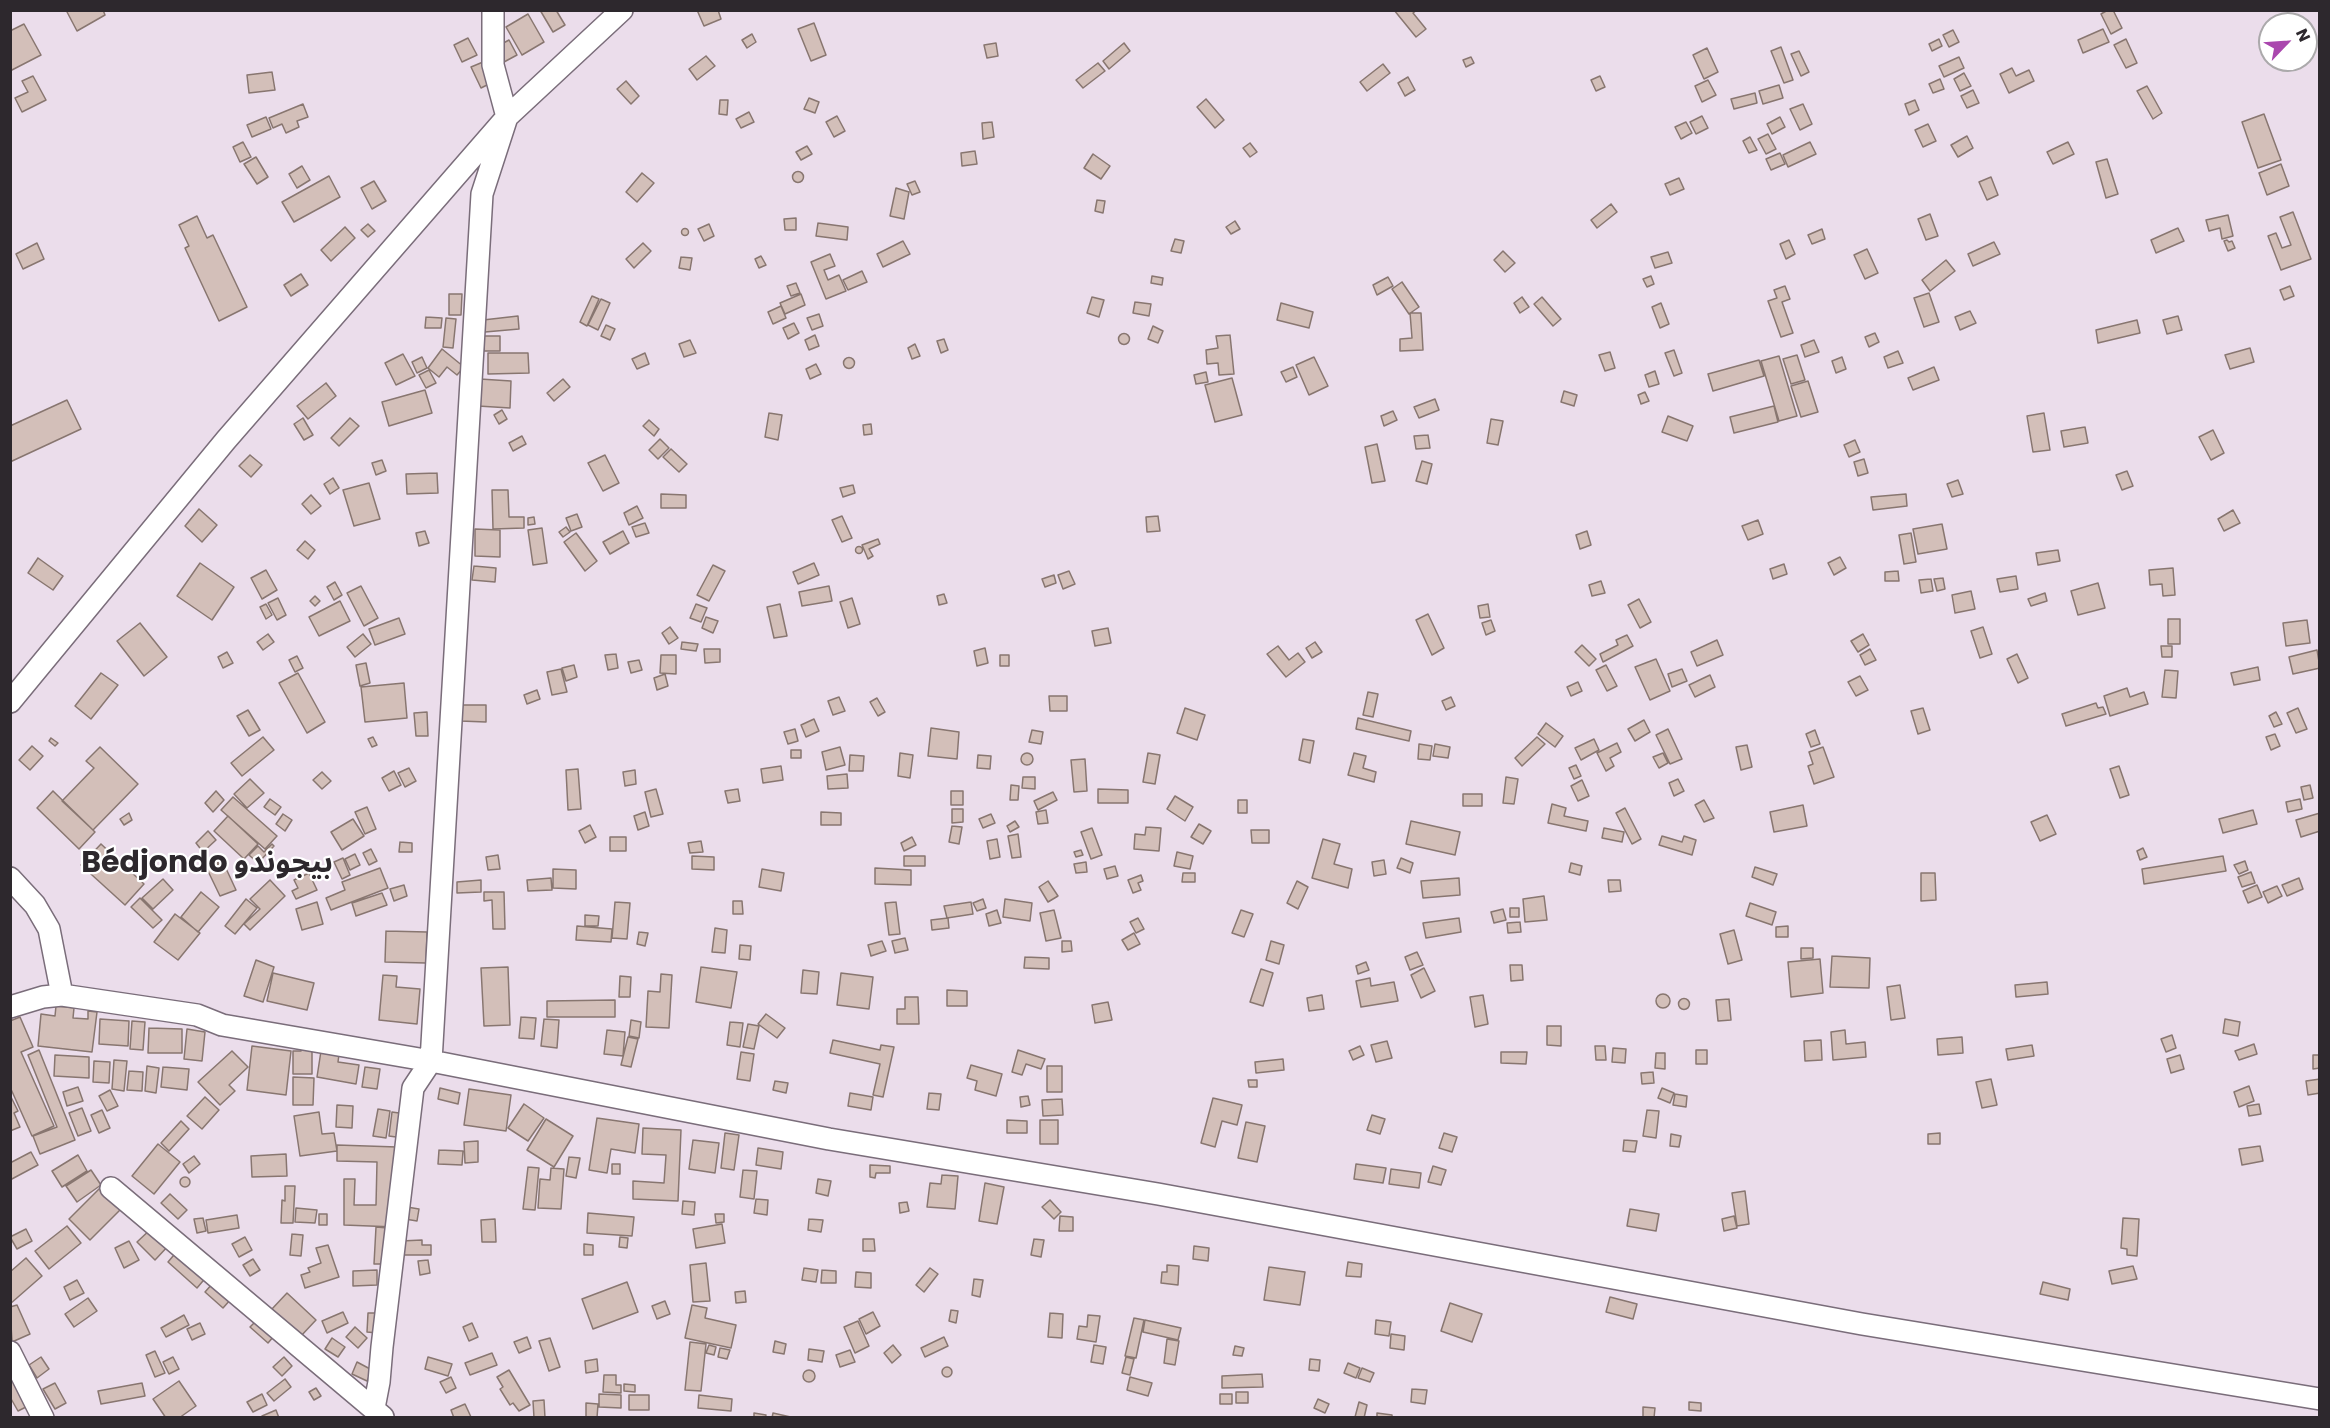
<!DOCTYPE html>
<html>
<head>
<meta charset="utf-8">
<style>
	body { margin:0 }
	#map { position:relative; width:2330px; height:1428px; overflow:hidden; background:#ebddeb; font-family:Poppins,sans-serif }
	canvas { display:block }
	.frame { position:absolute; inset:0; border:12px solid #2d282d; pointer-events:none }
	.north { position:absolute; left:2258px; top:12px; width:60px; height:60px; box-sizing:border-box; background:#fff; border:2px solid #aba9ab; border-radius:50%; rotate:65deg; font-size:16px; font-weight:700; line-height:24px; text-align:center; color:#2d282d }
	.north::after { content:''; display:block; margin:auto; width:21px; height:27px; background:#aa47ae; clip-path:polygon(50% 0,100% 100%,50% 72%,0 100%) }
</style>
</head>
<body>
<div id="map">
<canvas width="2330" height="1428"></canvas>
<div class="frame"></div>
<div class="north">N</div>
</div>
<script>
const ctx = document.querySelector('canvas').getContext('2d');
ctx.lineJoin = 'round';
function paint(path, color) {
  ctx.fillStyle = color;
  ctx.fill(path, 'evenodd');
}
function poly(rows) {
  const path = new Path2D();
  for (const r of rows) {
    if (r.length === 3) {
      path.moveTo(r[0] + r[2], r[1]);
      path.arc(r[0], r[1], r[2], 0, 2 * Math.PI);
      continue;
    }
    path.moveTo(r[0], r[1]);
    for (let i = 2; i < r.length; i += 2) path.lineTo(r[i], r[i + 1]);
  }
  return path;
}
function stroke(path, color, width, dash) {
  ctx.strokeStyle = color;
  ctx.lineWidth = width;
  ctx.lineCap = dash ? 'butt' : 'round';
  ctx.setLineDash(dash || []);
  ctx.stroke(path);
}
function write(font, color, halo, rows, align = 'center') {
  ctx.font = font + ' Poppins,"Noto Sans Arabic",sans-serif';
  ctx.lineWidth = 4.5;
  ctx.setLineDash([]);
  ctx.textBaseline = 'middle';
  ctx.strokeStyle = halo;
  ctx.fillStyle = color;
  for (const [text, x, y, turn = 0] of rows) {
    ctx.save();
    ctx.translate(x, y);
    ctx.rotate((+turn || 0) * Math.PI / 180);
    ctx.textAlign = isNaN(turn) ? turn : align;
    if (halo) ctx.strokeText(text, 0, 0);
    ctx.fillText(text, 0, 0);
    ctx.restore();
  }
}
const building = poly([
	[66,10,103,10,105,15,77,31,66,10],
	[540,10,556,10,565,25,553,32,540,10],
	[697,10,718,10,721,19,704,26,697,10],
	[1394,10,1417,10,1413,13,1426,29,1416,37,1394,10],
	[2108,10,2113,10,2122,28,2111,34,2101,14,2108,10],
	[528,14,544,42,522,55,506,27,528,14],
	[814,23,826,55,811,61,798,29,814,23],
	[24,24,41,55,10,71,10,31,24,24],
	[2103,29,2109,42,2083,53,2078,40,2103,29],
	[1953,30,1959,42,1949,47,1943,35,1953,30],
	[752,34,756,42,747,48,742,40,752,34],
	[468,38,477,55,462,62,454,45,468,38],
	[1939,39,1942,46,1932,51,1929,44,1939,39],
	[2126,39,2137,63,2126,68,2114,45,2126,39],
	[509,40,517,55,504,62,496,47,509,40],
	[996,43,998,56,987,58,984,45,996,43],
	[1124,43,1130,51,1109,69,1103,61,1124,43],
	[1781,47,1793,80,1784,83,1771,51,1781,47],
	[1707,48,1718,72,1704,79,1693,55,1707,48],
	[1799,51,1809,72,1801,76,1791,54,1799,51],
	[706,56,715,66,697,80,689,69,706,56],
	[1471,57,1474,63,1466,67,1463,60,1471,57],
	[1959,57,1964,68,1944,77,1939,66,1959,57],
	[483,62,493,82,481,88,471,67,483,62],
	[1098,63,1105,71,1083,88,1076,80,1098,63],
	[1383,64,1390,73,1367,91,1360,82,1383,64],
	[2012,68,2016,76,2029,70,2034,81,2009,93,2000,74,2012,68],
	[272,72,275,90,249,93,247,75,272,72],
	[1964,73,1971,86,1960,91,1954,79,1964,73],
	[33,76,46,100,22,112,15,98,28,92,22,81,33,76],
	[1600,76,1605,87,1596,91,1591,80,1600,76],
	[1408,77,1415,90,1405,96,1398,83,1408,77],
	[1940,79,1944,89,1933,93,1929,84,1940,79],
	[1708,80,1716,95,1702,102,1695,86,1708,80],
	[626,81,639,96,631,104,617,89,626,81],
	[1779,85,1783,98,1763,104,1759,91,1779,85],
	[2147,86,2162,113,2153,119,2137,91,2147,86],
	[1973,90,1979,103,1967,108,1961,96,1973,90],
	[1755,93,1757,103,1734,109,1731,99,1755,93],
	[809,98,819,102,815,113,804,109,809,98],
	[1206,99,1224,120,1215,128,1197,107,1206,99],
	[720,100,728,100,727,115,719,114,720,100],
	[1915,100,1919,110,1909,115,1905,104,1915,100],
	[303,104,308,117,297,121,299,127,286,133,282,124,273,128,269,118,303,104],
	[1803,104,1812,124,1800,130,1790,109,1803,104],
	[749,112,754,122,741,128,736,119,749,112],
	[2264,114,2281,160,2258,168,2242,122,2264,114],
	[837,116,845,131,834,137,826,122,837,116],
	[1702,116,1708,128,1696,134,1690,122,1702,116],
	[266,117,271,129,252,137,247,125,266,117],
	[1780,117,1785,127,1772,134,1767,124,1780,117],
	[992,122,994,137,983,139,982,123,992,122],
	[1686,122,1692,133,1681,139,1675,127,1686,122],
	[1928,124,1936,141,1923,147,1915,130,1928,124],
	[1768,134,1776,149,1766,154,1758,139,1768,134],
	[1967,136,1973,148,1958,157,1951,145,1967,136],
	[1750,137,1757,150,1749,153,1743,141,1750,137],
	[243,142,251,157,240,162,233,147,243,142],
	[1810,142,1816,154,1788,167,1783,155,1810,142],
	[2068,142,2074,154,2053,164,2047,152,2068,142],
	[1250,143,1257,152,1250,157,1243,148,1250,143],
	[807,146,812,154,801,160,796,152,807,146],
	[975,151,977,164,962,166,961,153,975,151],
	[1780,153,1785,164,1771,170,1766,159,1780,153],
	[1093,154,1110,166,1101,179,1084,168,1093,154],
	[256,157,268,177,257,184,244,164,256,157],
	[2107,159,2118,194,2106,198,2096,162,2107,159],
	[2281,164,2289,186,2267,195,2259,173,2281,164],
	[302,166,310,180,297,188,289,174,302,166],
	[798,177,5.5],
	[642,173,654,183,637,202,626,192,642,173],
	[329,176,340,197,294,222,282,202,329,176],
	[1991,177,1998,195,1987,200,1979,182,1991,177],
	[1679,178,1684,189,1670,195,1665,184,1679,178],
	[374,181,386,201,372,209,361,188,374,181],
	[915,181,920,192,912,195,907,184,915,181],
	[896,188,909,192,904,219,890,216,896,188],
	[1097,200,1105,201,1103,213,1095,211,1097,200],
	[1611,204,1617,212,1597,228,1591,220,1611,204],
	[2293,212,2311,259,2281,270,2268,236,2276,233,2282,248,2291,245,2280,217,2293,212],
	[1930,214,1938,236,1926,240,1918,219,1930,214],
	[2228,215,2233,236,2222,239,2220,228,2209,231,2206,220,2228,215],
	[197,216,207,238,213,235,247,307,219,321,185,248,189,246,179,225,197,216],
	[796,218,796,230,785,230,784,219,796,218],
	[1235,221,1240,229,1231,234,1226,227,1235,221],
	[818,223,848,227,847,240,816,236,818,223],
	[368,224,375,231,368,237,361,230,368,224],
	[709,224,714,236,704,241,698,229,709,224],
	[345,227,355,238,331,261,321,250,345,227],
	[2178,228,2184,241,2156,253,2151,240,2178,228],
	[685,232,3.5],
	[1822,229,1825,239,1812,244,1808,235,1822,229],
	[1175,239,1184,241,1181,253,1171,251,1175,239],
	[1789,240,1795,254,1786,259,1780,244,1789,240],
	[2227,240,2229,242,2232,241,2235,248,2228,251,2224,241,2227,240],
	[903,241,910,254,883,267,877,254,903,241],
	[1994,242,2000,254,1973,266,1968,254,1994,242],
	[37,243,44,259,23,269,16,254,37,243],
	[643,243,651,251,634,268,626,259,643,243],
	[1867,249,1878,273,1865,279,1854,255,1867,249],
	[1503,251,1515,263,1505,272,1494,260,1503,251],
	[1668,252,1672,263,1655,268,1651,257,1668,252],
	[830,254,835,266,824,270,828,280,839,275,846,291,826,299,811,262,830,254],
	[761,256,766,265,759,268,755,259,761,256],
	[681,257,692,258,690,270,679,268,681,257],
	[1946,260,1955,271,1930,291,1922,280,1946,260],
	[862,271,867,282,848,290,843,280,862,271],
	[301,274,308,285,291,296,284,285,301,274],
	[1152,276,1163,278,1162,285,1151,283,1152,276],
	[1651,276,1654,284,1647,287,1643,279,1651,276],
	[1388,277,1393,286,1377,295,1373,285,1388,277],
	[1402,282,1419,307,1409,314,1392,289,1402,282],
	[796,283,800,293,791,296,787,286,796,283],
	[1785,286,1790,299,1782,302,1793,333,1781,337,1768,301,1777,298,1774,290,1785,286],
	[2290,286,2294,296,2284,300,2280,290,2290,286],
	[1929,293,1939,322,1924,327,1914,298,1929,293],
	[449,294,462,294,461,315,449,315,449,294],
	[801,294,805,305,785,314,780,303,801,294],
	[592,296,599,299,587,326,580,322,592,296],
	[1092,297,1104,300,1099,317,1087,313,1092,297],
	[1522,297,1529,307,1520,313,1514,303,1522,297],
	[1542,297,1561,319,1553,326,1534,304,1542,297],
	[601,299,610,303,598,330,588,325,601,299],
	[1135,302,1151,304,1149,316,1133,313,1135,302],
	[1281,303,1313,312,1309,328,1277,320,1281,303],
	[1661,303,1669,324,1660,328,1652,307,1661,303],
	[781,306,786,318,773,324,768,312,781,306],
	[1970,311,1976,323,1960,330,1955,317,1970,311],
	[1410,313,1421,313,1423,350,1400,351,1400,339,1412,338,1410,313],
	[819,314,823,326,812,330,807,318,819,314],
	[518,316,519,329,485,332,483,320,518,316],
	[2178,316,2182,330,2167,334,2163,320,2178,316],
	[426,317,442,318,441,328,425,328,426,317],
	[446,318,456,319,453,348,443,347,446,318],
	[2137,320,2140,333,2098,343,2096,330,2137,320],
	[794,323,799,333,788,339,783,328,794,323],
	[606,325,615,329,610,340,601,336,606,325],
	[1153,326,1163,331,1158,343,1148,339,1153,326],
	[1875,333,1879,342,1869,347,1865,337,1875,333],
	[1124,339,5.5],
	[815,335,819,346,809,350,805,340,815,335],
	[1230,335,1234,374,1219,375,1218,363,1207,364,1206,350,1218,348,1216,336,1230,335],
	[484,336,500,336,500,351,484,351,484,336],
	[944,339,948,350,941,353,937,341,944,339],
	[690,340,696,353,684,357,679,344,690,340],
	[1814,340,1819,352,1805,357,1801,345,1814,340],
	[915,344,920,356,912,359,908,348,915,344],
	[2250,348,2254,362,2230,369,2225,355,2250,348],
	[442,349,464,367,457,375,447,367,439,377,428,368,442,349],
	[1674,350,1682,373,1674,376,1665,353,1674,350],
	[1898,351,1903,363,1888,368,1884,357,1898,351],
	[1610,352,1615,368,1605,371,1599,355,1610,352],
	[488,353,528,353,529,373,488,374,488,353],
	[645,353,649,364,637,369,632,359,645,353],
	[403,354,415,376,396,385,385,363,403,354],
	[1797,355,1805,380,1791,384,1783,359,1797,355],
	[1779,356,1797,416,1779,421,1761,361,1779,356],
	[422,357,427,368,417,373,412,362,422,357],
	[1314,357,1328,386,1309,395,1296,365,1314,357],
	[1842,357,1846,369,1836,373,1832,361,1842,357],
	[849,363,5.5],
	[1759,360,1764,376,1713,391,1708,374,1759,360],
	[816,364,821,374,810,379,806,369,816,364],
	[1293,367,1297,377,1286,382,1281,372,1293,367],
	[1934,367,1939,380,1913,390,1908,378,1934,367],
	[429,370,436,383,426,388,419,375,429,370],
	[1655,371,1659,384,1649,387,1645,375,1655,371],
	[1206,372,1208,382,1196,384,1194,375,1206,372],
	[1232,378,1242,415,1215,422,1205,385,1232,378],
	[480,379,511,381,510,408,478,406,480,379],
	[563,379,570,387,554,401,547,393,563,379],
	[1808,381,1818,412,1801,417,1791,386,1808,381],
	[326,383,336,396,308,419,297,406,326,383],
	[425,390,432,413,389,426,382,402,425,390],
	[1564,391,1577,395,1574,406,1561,402,1564,391],
	[1645,392,1649,401,1641,404,1638,395,1645,392],
	[1435,399,1439,410,1419,418,1414,407,1435,399],
	[67,400,81,429,10,462,10,426,67,400],
	[1774,406,1778,422,1734,433,1730,417,1774,406],
	[502,410,507,419,499,424,494,415,502,410],
	[1393,411,1397,420,1384,426,1381,416,1393,411],
	[769,413,782,415,778,440,765,437,769,413],
	[2044,413,2050,450,2033,452,2027,416,2044,413],
	[1668,416,1693,426,1687,441,1662,432,1668,416],
	[303,418,313,435,304,440,294,424,303,418],
	[350,418,359,426,339,446,331,438,350,418],
	[1491,419,1503,421,1498,445,1487,443,1491,419],
	[649,420,659,429,654,436,643,426,649,420],
	[871,424,872,434,864,435,863,425,871,424],
	[2085,427,2088,443,2064,447,2061,431,2085,427],
	[2213,430,2224,453,2211,460,2199,437,2213,430],
	[1428,435,1430,448,1416,449,1414,436,1428,435],
	[522,436,526,444,513,451,509,443,522,436],
	[660,439,669,448,658,459,649,450,660,439],
	[1855,440,1860,452,1849,457,1844,445,1855,440],
	[1377,444,1385,481,1372,483,1365,447,1377,444],
	[671,449,687,464,679,472,663,457,671,449],
	[250,455,262,465,251,477,239,466,250,455],
	[605,455,619,483,603,491,588,463,605,455],
	[1864,459,1868,473,1858,476,1854,462,1864,459],
	[382,460,386,471,376,475,372,463,382,460],
	[1422,461,1432,464,1427,484,1416,481,1422,461],
	[2127,471,2133,486,2122,490,2116,475,2127,471],
	[437,473,438,493,407,494,406,474,437,473],
	[333,478,339,488,330,494,324,484,333,478],
	[1958,480,1963,494,1952,497,1947,484,1958,480],
	[369,483,380,519,354,526,343,490,369,483],
	[853,485,855,493,843,497,840,488,853,485],
	[492,490,508,490,509,517,524,517,524,528,493,529,492,490],
	[661,494,686,495,686,508,661,508,661,494],
	[1906,494,1907,506,1873,510,1871,497,1906,494],
	[311,495,321,506,311,514,302,504,311,495],
	[637,506,643,518,629,525,624,513,637,506],
	[199,509,217,525,202,542,185,526,199,509],
	[2233,510,2240,523,2224,531,2218,519,2233,510],
	[577,514,582,527,571,531,566,518,577,514],
	[842,516,852,538,842,542,832,520,842,516],
	[1158,516,1160,531,1147,532,1146,517,1158,516],
	[534,517,535,524,528,525,528,518,534,517],
	[1758,520,1763,534,1748,540,1742,526,1758,520],
	[645,523,649,533,636,537,632,527,645,523],
	[1942,524,1947,549,1918,554,1913,529,1942,524],
	[566,527,570,532,563,537,559,532,566,527],
	[542,528,547,563,533,565,528,530,542,528],
	[475,529,500,530,500,557,475,556,475,529],
	[425,531,429,543,419,546,416,533,425,531],
	[623,531,629,543,610,554,603,542,623,531],
	[1587,531,1591,545,1580,549,1576,535,1587,531],
	[576,533,597,561,585,571,564,542,576,533],
	[1911,533,1916,562,1904,564,1899,535,1911,533],
	[878,539,880,544,869,549,873,556,868,559,862,545,878,539],
	[305,541,315,550,308,559,297,550,305,541],
	[859,550,3.5],
	[2058,550,2060,561,2038,565,2036,553,2058,550],
	[1840,557,1846,568,1834,575,1828,563,1840,557],
	[38,558,63,576,53,590,28,573,38,558],
	[200,563,234,587,212,620,177,596,200,563],
	[814,563,819,575,798,584,793,572,814,563],
	[1784,564,1787,574,1773,579,1770,569,1784,564],
	[713,565,725,571,709,601,697,595,713,565],
	[474,566,496,568,495,582,472,580,474,566],
	[2173,568,2175,595,2163,596,2162,584,2150,585,2149,570,2173,568],
	[266,570,277,590,262,599,251,578,266,570],
	[1069,571,1075,584,1063,589,1058,575,1069,571],
	[1898,571,1899,581,1885,581,1885,572,1898,571],
	[1054,575,1056,583,1045,587,1042,579,1054,575],
	[2016,576,2018,589,2000,592,1997,579,2016,576],
	[1943,578,1945,589,1937,591,1934,579,1943,578],
	[1931,579,1933,591,1921,593,1919,580,1931,579],
	[1601,581,1605,593,1592,596,1589,585,1601,581],
	[335,582,342,595,334,600,327,587,335,582],
	[2098,583,2105,608,2078,615,2071,591,2098,583],
	[361,586,378,618,364,626,347,593,361,586],
	[829,586,832,601,802,606,799,592,829,586],
	[1971,591,1975,609,1955,613,1952,595,1971,591],
	[2045,593,2047,601,2031,606,2028,599,2045,593],
	[944,594,947,603,939,605,937,596,944,594],
	[315,596,320,601,315,606,310,601,315,596],
	[278,598,286,615,277,620,268,603,278,598],
	[852,598,860,624,848,628,840,602,852,598],
	[1639,599,1651,622,1640,628,1628,605,1639,599],
	[340,601,350,621,319,636,309,617,340,601],
	[266,604,272,615,266,619,260,607,266,604],
	[696,604,707,608,701,622,690,618,696,604],
	[780,604,787,636,774,638,767,607,780,604],
	[1488,604,1490,617,1480,618,1478,606,1488,604],
	[1428,614,1444,648,1432,655,1416,620,1428,614],
	[706,617,718,621,713,633,702,628,706,617],
	[399,618,405,634,375,645,369,629,399,618],
	[2168,619,2180,619,2180,644,2168,644,2168,619],
	[1491,620,1495,631,1486,635,1482,623,1491,620],
	[2307,620,2310,643,2286,646,2283,623,2307,620],
	[140,623,167,657,144,676,117,641,140,623],
	[670,627,678,638,669,644,662,633,670,627],
	[1983,627,1992,654,1980,658,1971,631,1983,627],
	[1108,628,1111,643,1095,646,1092,631,1108,628],
	[268,634,274,642,263,650,257,642,268,634],
	[363,634,371,644,355,657,347,647,363,634],
	[1863,634,1869,645,1858,652,1851,641,1863,634],
	[1627,635,1633,646,1603,662,1600,654,1618,645,1616,640,1627,635],
	[1717,640,1723,655,1697,666,1691,652,1717,640],
	[682,642,698,644,696,651,681,649,682,642],
	[1315,642,1322,652,1312,658,1306,648,1315,642],
	[1582,645,1596,659,1589,666,1575,652,1582,645],
	[1278,646,1289,660,1298,653,1305,662,1286,677,1267,654,1278,646],
	[2161,646,2172,646,2172,657,2162,657,2161,646],
	[985,648,988,663,977,666,974,651,985,648],
	[704,649,720,649,720,662,705,663,704,649],
	[1870,649,1876,660,1865,665,1860,655,1870,649],
	[2317,650,2320,668,2293,674,2289,657,2317,650],
	[227,652,233,663,223,668,218,657,227,652],
	[616,654,618,668,608,670,605,655,616,654],
	[2017,654,2028,678,2018,683,2007,659,2017,654],
	[661,655,676,655,676,674,660,673,661,655],
	[1000,655,1009,655,1009,666,1000,666,1000,655],
	[297,656,303,668,295,672,289,660,297,656],
	[1656,659,1670,691,1650,700,1635,667,1656,659],
	[639,660,642,670,631,673,628,662,639,660],
	[366,663,370,683,360,686,356,665,366,663],
	[574,665,577,677,566,681,562,668,574,665],
	[1606,665,1617,686,1607,691,1596,670,1606,665],
	[2258,667,2260,680,2234,685,2231,673,2258,667],
	[561,669,567,692,552,695,547,672,561,669],
	[1682,669,1687,681,1672,687,1668,674,1682,669],
	[2165,670,2178,671,2176,698,2162,697,2165,670],
	[101,673,118,685,91,719,75,706,101,673],
	[298,673,325,722,307,733,279,683,298,673],
	[665,674,668,686,657,690,654,678,665,674],
	[1710,675,1715,687,1695,697,1689,685,1710,675],
	[1860,676,1868,690,1856,696,1848,682,1860,676],
	[1578,682,1582,691,1571,696,1567,687,1578,682],
	[404,683,407,718,365,722,361,687,404,683],
	[2127,688,2130,697,2144,692,2148,704,2110,716,2104,696,2127,688],
	[537,690,540,699,527,704,524,695,537,690],
	[1368,692,1378,694,1373,717,1363,715,1368,692],
	[1049,696,1067,696,1067,711,1050,711,1049,696],
	[839,697,845,711,833,715,828,701,839,697],
	[1451,697,1455,706,1446,710,1442,701,1451,697],
	[877,698,885,712,878,716,870,702,877,698],
	[2096,703,2098,708,2103,707,2106,714,2066,726,2062,714,2096,703],
	[460,705,486,705,486,722,460,721,460,705],
	[1185,708,1205,715,1197,740,1177,733,1185,708],
	[1923,708,1930,730,1918,734,1911,711,1923,708],
	[2298,708,2307,729,2296,733,2287,713,2298,708],
	[248,710,260,730,249,736,237,716,248,710],
	[427,712,428,736,416,736,414,713,427,712],
	[2276,712,2282,724,2274,727,2269,716,2276,712],
	[1358,718,1411,731,1409,741,1356,729,1358,718],
	[814,719,819,731,806,737,801,725,814,719],
	[1644,720,1650,732,1635,741,1628,729,1644,720],
	[1546,723,1563,736,1555,747,1538,734,1546,723],
	[931,728,959,732,957,759,928,756,931,728],
	[795,729,798,741,788,744,784,732,795,729],
	[1668,729,1682,759,1670,764,1656,735,1668,729],
	[1032,730,1043,732,1041,744,1029,742,1032,730],
	[1815,730,1820,744,1811,747,1806,734,1815,730],
	[2275,734,2280,746,2271,750,2266,737,2275,734],
	[263,737,274,750,242,776,231,763,263,737],
	[373,737,377,745,372,747,368,739,373,737],
	[1537,737,1545,744,1522,766,1515,758,1537,737],
	[51,738,58,743,55,746,49,741,51,738],
	[1303,739,1314,741,1310,763,1299,760,1303,739],
	[1594,739,1599,750,1581,760,1575,748,1594,739],
	[1617,743,1621,752,1610,758,1614,766,1606,771,1597,753,1617,743],
	[1419,744,1432,746,1430,760,1418,759,1419,744],
	[1435,744,1450,747,1448,758,1433,756,1435,744],
	[1747,745,1752,767,1741,770,1736,747,1747,745],
	[32,746,43,756,30,770,19,760,32,746],
	[100,747,138,784,93,830,62,801,94,768,86,761,100,747],
	[840,747,845,765,826,770,822,752,840,747],
	[1823,747,1834,777,1814,784,1808,766,1813,764,1809,752,1823,747],
	[791,750,801,750,801,758,791,758,791,750],
	[1027,759,6],
	[900,753,913,755,910,778,898,776,900,753],
	[1148,753,1160,755,1155,784,1143,782,1148,753],
	[1354,753,1366,756,1363,768,1376,772,1374,782,1348,775,1354,753],
	[1663,753,1668,763,1659,768,1653,757,1663,753],
	[850,755,864,756,863,771,849,771,850,755],
	[978,755,991,756,990,769,977,768,978,755],
	[1085,759,1087,791,1074,792,1071,760,1085,759],
	[1576,765,1581,776,1574,779,1569,768,1576,765],
	[781,766,783,780,763,783,761,769,781,766],
	[2119,766,2129,795,2120,798,2110,769,2119,766],
	[409,768,416,781,405,787,398,773,409,768],
	[578,769,581,809,568,810,566,770,578,769],
	[635,770,636,784,625,786,623,772,635,770],
	[394,771,401,785,389,791,382,778,394,771],
	[322,772,331,781,322,789,313,780,322,772],
	[847,774,848,788,828,789,827,776,847,774],
	[1023,777,1035,777,1035,789,1022,788,1023,777],
	[1506,777,1518,779,1514,804,1503,803,1506,777],
	[250,779,264,793,247,808,234,794,250,779],
	[1678,779,1684,791,1674,796,1669,783,1678,779],
	[1582,780,1589,796,1578,801,1571,786,1582,780],
	[1011,785,1019,786,1018,800,1010,800,1011,785],
	[2310,785,2313,798,2304,800,2301,787,2310,785],
	[656,789,663,814,651,817,645,792,656,789],
	[738,789,740,801,728,803,725,791,738,789],
	[1098,789,1128,790,1128,803,1098,803,1098,789],
	[53,791,95,832,79,849,37,808,53,791],
	[216,791,224,800,213,812,205,803,216,791],
	[951,791,963,791,963,805,951,805,951,791],
	[1053,792,1057,800,1038,810,1034,801,1053,792],
	[1463,794,1482,794,1482,806,1463,806,1463,794],
	[1175,796,1193,807,1185,821,1167,809,1175,796],
	[233,797,277,836,265,849,221,810,233,797],
	[270,799,281,807,275,815,264,807,270,799],
	[2300,799,2302,809,2288,812,2286,802,2300,799],
	[1238,800,1247,800,1247,813,1238,813,1238,800],
	[1704,800,1714,818,1704,822,1695,805,1704,800],
	[1552,804,1566,808,1564,816,1588,821,1586,831,1548,823,1552,804],
	[1803,805,1807,826,1774,832,1770,812,1803,805],
	[367,807,376,829,365,834,355,812,367,807],
	[1625,808,1641,839,1632,844,1616,813,1625,808],
	[952,809,963,809,963,822,952,823,952,809],
	[1046,810,1048,823,1038,824,1036,812,1046,810],
	[2253,810,2257,824,2223,833,2219,819,2253,810],
	[645,812,649,826,638,830,634,816,645,812],
	[821,812,841,813,841,825,821,825,821,812],
	[129,813,132,820,124,825,120,819,129,813],
	[2320,813,2320,831,2301,837,2296,820,2320,813],
	[283,814,292,820,285,831,276,824,283,814],
	[991,814,995,823,983,828,979,819,991,814],
	[2047,815,2056,834,2040,841,2031,822,2047,815],
	[228,816,258,844,244,859,214,831,228,816],
	[353,819,364,836,342,850,331,832,353,819],
	[1015,821,1019,827,1010,832,1007,826,1015,821],
	[1411,821,1460,832,1455,855,1406,844,1411,821],
	[1199,824,1211,831,1203,844,1191,837,1199,824],
	[590,825,596,837,585,843,579,831,590,825],
	[952,826,962,827,959,844,949,842,952,826],
	[1146,827,1161,828,1159,851,1134,849,1135,834,1145,835,1146,827],
	[1092,828,1102,855,1091,859,1081,832,1092,828],
	[1604,828,1624,832,1622,842,1602,838,1604,828],
	[1251,830,1269,830,1269,843,1252,843,1251,830],
	[208,831,216,840,203,852,196,843,208,831],
	[1018,834,1021,857,1012,858,1008,836,1018,834],
	[1662,836,1682,842,1684,836,1696,840,1692,855,1659,845,1662,836],
	[610,837,626,837,626,851,610,851,610,837],
	[912,837,916,845,904,851,901,843,912,837],
	[997,839,1000,857,990,859,987,841,997,839],
	[1323,839,1340,844,1334,864,1352,869,1348,888,1312,878,1323,839],
	[701,841,703,852,690,853,688,843,701,841],
	[400,842,412,843,412,852,399,852,400,842],
	[101,844,144,884,125,905,81,865,101,844],
	[272,844,274,846,258,863,249,855,258,846,264,852,272,844],
	[2143,848,2147,857,2140,860,2137,851,2143,848],
	[371,849,377,861,369,865,363,853,371,849],
	[1081,850,1083,855,1076,857,1074,852,1081,850],
	[1177,852,1193,856,1190,869,1174,866,1177,852],
	[355,854,360,865,350,870,345,859,355,854],
	[217,855,220,861,215,864,212,858,217,855],
	[498,855,500,869,488,870,486,857,498,855],
	[692,856,714,857,714,870,692,869,692,856],
	[904,856,925,856,925,866,904,866,904,856],
	[2223,856,2226,871,2144,884,2142,869,2223,856],
	[343,858,350,875,342,879,334,862,343,858],
	[1401,858,1413,863,1410,873,1397,868,1401,858],
	[1384,860,1386,874,1374,876,1372,862,1384,860],
	[2245,861,2248,870,2239,874,2234,865,2245,861],
	[223,862,236,890,220,896,207,869,223,862],
	[1086,862,1087,872,1076,873,1074,864,1086,862],
	[1571,863,1582,866,1580,875,1569,872,1571,863],
	[1115,866,1118,876,1107,879,1104,869,1115,866],
	[1755,867,1777,874,1773,885,1752,877,1755,867],
	[380,868,388,888,331,910,326,898,345,890,342,882,380,868],
	[875,868,911,870,911,885,875,884,875,868],
	[553,869,576,870,576,889,553,888,553,869],
	[762,869,784,873,781,891,759,887,762,869],
	[2251,872,2255,883,2242,887,2238,877,2251,872],
	[309,873,317,890,296,899,292,891,298,888,294,880,309,873],
	[1183,873,1195,873,1195,882,1182,882,1183,873],
	[1921,873,1935,873,1936,900,1921,901,1921,873],
	[1141,875,1143,881,1138,883,1141,890,1133,893,1128,880,1141,875],
	[551,878,552,890,528,891,527,880,551,878],
	[1459,878,1460,895,1423,898,1421,881,1459,878],
	[2299,878,2303,889,2287,896,2282,885,2299,878],
	[163,879,173,890,153,909,142,898,163,879],
	[270,880,285,896,250,930,244,924,260,909,250,899,270,880],
	[481,880,481,892,457,893,457,882,481,880],
	[1608,880,1620,880,1621,891,1609,892,1608,880],
	[1048,881,1058,896,1048,902,1039,887,1048,881],
	[1297,881,1308,887,1298,909,1287,903,1297,881],
	[404,885,407,896,394,901,390,889,404,885],
	[2257,885,2262,897,2248,903,2243,891,2257,885],
	[2277,886,2282,896,2268,903,2263,892,2277,886],
	[201,892,219,907,198,932,181,917,201,892],
	[484,892,504,892,505,929,493,929,492,900,484,901,484,892],
	[382,893,387,905,356,916,352,903,382,893],
	[1544,896,1547,920,1525,922,1523,899,1544,896],
	[140,898,162,920,153,928,131,907,140,898],
	[246,899,257,908,235,934,225,926,246,899],
	[983,899,986,908,977,911,973,903,983,899],
	[1005,899,1032,903,1030,921,1003,917,1005,899],
	[733,901,742,901,743,914,733,914,733,901],
	[317,902,323,924,302,930,296,909,317,902],
	[615,902,630,903,627,939,612,938,615,902],
	[896,902,900,934,889,935,885,903,896,902],
	[971,902,973,914,947,918,944,906,971,902],
	[1750,903,1776,912,1772,925,1746,916,1750,903],
	[1510,908,1519,908,1519,917,1510,917,1510,908],
	[1503,909,1506,920,1494,923,1491,912,1503,909],
	[997,910,1001,923,989,926,986,914,997,910],
	[1054,910,1061,938,1046,941,1040,913,1054,910],
	[1241,910,1253,914,1244,937,1232,933,1241,910],
	[175,914,200,933,178,960,154,942,175,914],
	[585,915,599,916,598,926,585,926,585,915],
	[948,918,949,928,932,930,931,920,948,918],
	[1138,918,1144,929,1136,933,1130,922,1138,918],
	[1459,918,1461,932,1426,938,1423,923,1459,918],
	[1520,922,1521,932,1508,933,1507,923,1520,922],
	[577,926,612,929,611,942,576,940,577,926],
	[1788,926,1788,937,1776,937,1776,927,1788,926],
	[715,928,727,930,725,953,712,952,715,928],
	[1734,930,1742,960,1728,964,1720,934,1734,930],
	[386,931,427,932,426,963,385,962,386,931],
	[639,932,648,933,645,946,637,944,639,932],
	[1134,933,1140,944,1128,950,1122,940,1134,933],
	[905,938,908,950,895,953,892,941,905,938],
	[882,941,886,951,871,956,868,945,882,941],
	[1062,941,1071,941,1072,951,1062,952,1062,941],
	[1271,941,1284,945,1279,964,1266,960,1271,941],
	[740,945,751,946,750,960,739,959,740,945],
	[1801,948,1813,948,1813,958,1801,959,1801,948],
	[1417,952,1423,965,1410,970,1405,957,1417,952],
	[1832,956,1870,958,1869,988,1830,987,1832,956],
	[1025,957,1049,958,1049,969,1024,968,1025,957],
	[1820,959,1823,993,1791,997,1788,962,1820,959],
	[256,960,274,967,263,1002,244,996,256,960],
	[1366,962,1369,970,1358,974,1356,966,1366,962],
	[1510,965,1522,965,1523,980,1511,981,1510,965],
	[508,967,510,1025,484,1026,481,968,508,967],
	[701,967,737,972,731,1008,696,1002,701,967],
	[1424,968,1435,991,1421,998,1411,975,1424,968],
	[1261,969,1273,973,1263,1006,1250,1002,1261,969],
	[803,970,819,972,817,994,801,993,803,970],
	[273,973,314,983,307,1010,267,1001,273,973],
	[841,973,873,977,869,1009,837,1005,841,973],
	[661,974,672,975,669,1028,646,1027,648,991,660,992,661,974],
	[383,975,397,976,396,987,420,989,417,1024,379,1020,383,975],
	[620,976,631,977,630,997,619,997,620,976],
	[1370,978,1371,986,1394,982,1398,1001,1361,1007,1356,981,1370,978],
	[2047,982,2048,994,2016,997,2015,985,2047,982],
	[1900,985,1905,1018,1891,1020,1887,987,1900,985],
	[947,990,967,991,967,1006,947,1006,947,990],
	[1663,1001,7],
	[1322,995,1324,1009,1309,1011,1307,998,1322,995],
	[1483,995,1488,1024,1475,1027,1470,997,1483,995],
	[905,997,918,997,919,1024,897,1024,897,1009,905,1009,905,997],
	[1684,1004,5.5],
	[1729,999,1731,1020,1718,1021,1716,1000,1729,999],
	[615,1000,615,1017,547,1017,547,1001,615,1000],
	[1108,1002,1112,1020,1095,1023,1092,1005,1108,1002],
	[56,1006,74,1008,73,1018,88,1019,88,1011,97,1012,92,1052,38,1046,41,1014,55,1016,56,1006],
	[766,1014,785,1028,777,1038,758,1024,766,1014],
	[20,1017,33,1047,21,1052,54,1126,32,1136,10,1087,10,1021,20,1017],
	[521,1017,536,1018,534,1039,519,1038,521,1017],
	[100,1019,129,1021,128,1046,99,1044,100,1019],
	[544,1019,559,1020,557,1048,541,1046,544,1019],
	[2225,1019,2240,1022,2238,1036,2223,1033,2225,1019],
	[631,1020,641,1022,639,1038,629,1036,631,1020],
	[132,1021,145,1022,143,1050,130,1049,132,1021],
	[730,1022,743,1023,740,1047,727,1045,730,1022],
	[748,1024,759,1026,754,1049,743,1047,748,1024],
	[1547,1026,1561,1026,1561,1046,1547,1045,1547,1026],
	[149,1028,182,1029,182,1053,148,1053,149,1028],
	[187,1029,205,1032,202,1061,184,1059,187,1029],
	[607,1030,625,1032,623,1056,604,1054,607,1030],
	[1845,1030,1846,1044,1865,1042,1866,1057,1833,1060,1831,1032,1845,1030],
	[2172,1035,2176,1048,2166,1052,2161,1039,2172,1035],
	[628,1037,638,1039,631,1067,621,1065,628,1037],
	[1962,1037,1963,1053,1938,1055,1937,1039,1962,1037],
	[833,1040,880,1050,881,1045,894,1047,883,1097,873,1095,880,1064,830,1053,833,1040],
	[1821,1040,1822,1060,1805,1061,1804,1041,1821,1040],
	[1387,1041,1392,1058,1376,1062,1371,1045,1387,1041],
	[2254,1044,2257,1054,2239,1060,2235,1051,2254,1044],
	[2032,1045,2034,1056,2008,1060,2006,1049,2032,1045],
	[252,1046,291,1051,286,1095,247,1090,252,1046],
	[1360,1046,1364,1055,1353,1060,1349,1051,1360,1046],
	[1595,1046,1605,1046,1606,1060,1596,1060,1595,1046],
	[301,1048,312,1048,312,1074,293,1074,293,1051,301,1051,301,1048],
	[1613,1048,1626,1049,1625,1063,1612,1062,1613,1048],
	[39,1050,75,1140,40,1154,33,1136,57,1127,28,1055,39,1050],
	[1018,1050,1045,1059,1041,1069,1026,1064,1022,1075,1012,1072,1018,1050],
	[1696,1050,1707,1050,1707,1064,1696,1064,1696,1050],
	[232,1051,248,1067,229,1085,235,1091,220,1105,198,1082,232,1051],
	[321,1051,339,1054,338,1062,359,1065,356,1084,317,1077,321,1051],
	[741,1052,754,1054,750,1081,737,1079,741,1052],
	[1501,1052,1527,1052,1526,1064,1501,1063,1501,1052],
	[1656,1053,1665,1053,1665,1069,1655,1068,1656,1053],
	[55,1055,89,1057,89,1078,54,1076,55,1055],
	[2180,1055,2184,1069,2171,1073,2167,1059,2180,1055],
	[2313,1055,2320,1055,2320,1068,2313,1069,2313,1055],
	[1283,1059,1284,1070,1256,1073,1255,1062,1283,1059],
	[114,1060,127,1061,124,1091,112,1089,114,1060],
	[94,1061,110,1062,109,1083,93,1082,94,1061],
	[971,1065,1002,1074,996,1096,975,1090,977,1081,967,1078,971,1065],
	[147,1066,159,1068,156,1093,145,1091,147,1066],
	[1047,1066,1062,1066,1062,1092,1047,1092,1047,1066],
	[163,1067,189,1069,187,1090,161,1087,163,1067],
	[365,1067,380,1069,377,1089,362,1087,365,1067],
	[129,1071,143,1072,142,1091,127,1090,129,1071],
	[1653,1072,1654,1083,1642,1084,1641,1073,1653,1072],
	[293,1077,314,1078,313,1105,293,1105,293,1077],
	[1991,1079,1997,1105,1982,1108,1976,1082,1991,1079],
	[2320,1079,2320,1093,2308,1095,2306,1081,2320,1079],
	[1248,1080,1257,1080,1257,1087,1249,1087,1248,1080],
	[775,1081,788,1083,786,1093,773,1090,775,1081],
	[2249,1086,2254,1101,2239,1107,2234,1092,2249,1086],
	[78,1087,83,1101,67,1106,63,1092,78,1087],
	[440,1088,460,1093,458,1104,438,1099,440,1088],
	[1662,1088,1674,1093,1670,1103,1658,1098,1662,1088],
	[469,1089,511,1095,506,1131,464,1125,469,1089],
	[110,1090,118,1106,107,1111,99,1096,110,1090],
	[850,1093,873,1097,871,1110,848,1106,850,1093],
	[929,1093,941,1094,939,1110,927,1109,929,1093],
	[1675,1094,1687,1096,1686,1107,1673,1105,1675,1094],
	[10,1095,18,1111,14,1113,20,1127,10,1131,10,1095],
	[1028,1096,1030,1105,1021,1107,1020,1097,1028,1096],
	[205,1097,219,1110,202,1129,187,1116,205,1097],
	[1213,1098,1242,1105,1237,1125,1222,1121,1215,1147,1201,1143,1213,1098],
	[1062,1099,1063,1115,1043,1116,1042,1100,1062,1099],
	[524,1104,544,1118,528,1141,508,1128,524,1104],
	[2259,1104,2261,1114,2249,1116,2247,1106,2259,1104],
	[337,1105,353,1106,352,1128,336,1127,337,1105],
	[82,1108,91,1131,78,1136,69,1113,82,1108],
	[378,1109,390,1111,386,1138,373,1136,378,1109],
	[102,1110,110,1128,99,1133,91,1115,102,1110],
	[1647,1110,1659,1111,1656,1138,1643,1136,1647,1110],
	[319,1112,322,1134,334,1133,337,1151,300,1156,294,1116,319,1112],
	[392,1112,406,1114,403,1138,389,1136,392,1112],
	[1372,1115,1385,1119,1380,1134,1367,1130,1372,1115],
	[597,1118,639,1124,635,1153,611,1149,607,1173,589,1170,597,1118],
	[546,1119,573,1136,554,1167,527,1150,546,1119],
	[1007,1120,1027,1121,1027,1133,1007,1133,1007,1120],
	[1040,1120,1058,1120,1058,1144,1040,1144,1040,1120],
	[181,1121,189,1129,169,1151,161,1143,181,1121],
	[1246,1122,1265,1126,1257,1162,1238,1158,1246,1122],
	[643,1128,681,1130,678,1201,633,1199,633,1181,664,1183,666,1155,642,1154,643,1128],
	[725,1133,739,1135,734,1170,721,1168,725,1133],
	[1444,1133,1457,1137,1452,1152,1439,1148,1444,1133],
	[1940,1133,1940,1144,1928,1144,1928,1134,1940,1133],
	[1671,1134,1681,1136,1679,1147,1670,1146,1671,1134],
	[693,1140,719,1143,715,1173,689,1169,693,1140],
	[1624,1140,1637,1141,1635,1152,1623,1151,1624,1140],
	[478,1141,478,1162,465,1163,464,1142,478,1141],
	[158,1144,180,1162,154,1194,132,1176,158,1144],
	[337,1145,397,1147,395,1227,344,1225,344,1179,355,1179,354,1205,376,1205,377,1162,337,1161,337,1145],
	[2260,1146,2263,1161,2242,1165,2239,1149,2260,1146],
	[758,1148,783,1152,781,1169,756,1165,758,1148],
	[439,1150,463,1151,462,1165,438,1164,439,1150],
	[31,1152,38,1165,10,1180,10,1163,31,1152],
	[286,1154,287,1176,252,1177,251,1156,286,1154],
	[78,1155,87,1171,62,1187,52,1171,78,1155],
	[194,1156,200,1164,189,1173,183,1164,194,1156],
	[569,1157,580,1158,576,1178,566,1176,569,1157],
	[612,1164,620,1164,620,1174,612,1174,612,1164],
	[1356,1164,1386,1168,1383,1183,1354,1179,1356,1164],
	[870,1165,890,1166,890,1173,876,1173,875,1178,870,1177,870,1165],
	[1433,1166,1446,1170,1441,1185,1428,1182,1433,1166],
	[528,1167,539,1168,535,1210,523,1209,528,1167],
	[551,1168,564,1169,561,1209,538,1208,540,1179,550,1180,551,1168],
	[1391,1169,1421,1173,1419,1188,1389,1184,1391,1169],
	[91,1170,101,1185,77,1202,66,1186,91,1170],
	[743,1170,757,1171,754,1199,740,1197,743,1170],
	[942,1175,958,1176,955,1209,927,1207,930,1183,941,1184,942,1175],
	[185,1182,5],
	[818,1179,831,1181,828,1196,816,1193,818,1179],
	[985,1183,1004,1187,997,1224,979,1221,985,1183],
	[103,1185,124,1206,90,1240,69,1219,103,1185],
	[285,1186,295,1186,293,1223,281,1223,282,1200,285,1201,285,1186],
	[1745,1191,1749,1224,1737,1226,1732,1193,1745,1191],
	[170,1194,187,1210,178,1219,161,1203,170,1194],
	[756,1199,768,1200,767,1215,754,1213,756,1199],
	[1050,1200,1061,1212,1054,1219,1042,1207,1050,1200],
	[683,1201,695,1202,694,1215,682,1214,683,1201],
	[907,1202,909,1211,900,1213,899,1203,907,1202],
	[407,1207,419,1209,417,1221,405,1219,407,1207],
	[296,1208,317,1210,315,1223,295,1222,296,1208],
	[1630,1209,1659,1214,1656,1231,1627,1226,1630,1209],
	[588,1213,634,1217,632,1236,587,1233,588,1213],
	[319,1214,327,1214,327,1225,319,1225,319,1214],
	[715,1214,724,1214,724,1222,716,1223,715,1214],
	[237,1215,239,1228,208,1233,206,1220,237,1215],
	[1060,1216,1073,1217,1073,1231,1059,1231,1060,1216],
	[1734,1216,1737,1228,1724,1231,1722,1219,1734,1216],
	[203,1218,206,1231,197,1233,194,1219,203,1218],
	[2123,1218,2139,1219,2137,1256,2127,1255,2127,1249,2121,1248,2123,1218],
	[495,1219,496,1242,482,1242,481,1220,495,1219],
	[809,1219,823,1220,821,1232,808,1230,809,1219],
	[722,1224,725,1243,696,1248,693,1229,722,1224],
	[67,1226,81,1243,49,1269,35,1251,67,1226],
	[153,1227,170,1244,155,1260,137,1242,153,1227],
	[376,1227,388,1228,386,1264,374,1264,376,1227],
	[26,1229,32,1241,17,1249,10,1237,26,1229],
	[292,1234,303,1235,301,1256,290,1255,292,1234],
	[245,1237,252,1250,239,1257,232,1244,245,1237],
	[620,1237,628,1238,627,1248,619,1247,620,1237],
	[863,1239,874,1239,875,1251,863,1251,863,1239],
	[1034,1239,1044,1240,1041,1257,1031,1255,1034,1239],
	[422,1240,422,1245,431,1245,431,1255,401,1255,401,1241,422,1240],
	[129,1241,139,1260,124,1268,115,1248,129,1241],
	[584,1244,593,1245,593,1255,584,1255,584,1244],
	[328,1245,339,1277,305,1288,301,1275,310,1272,308,1268,321,1263,316,1248,328,1245],
	[1194,1246,1209,1248,1208,1261,1193,1259,1194,1246],
	[179,1249,208,1275,197,1288,168,1262,179,1249],
	[26,1258,42,1276,10,1304,10,1272,26,1258],
	[253,1259,260,1270,250,1276,243,1265,253,1259],
	[428,1260,430,1273,420,1275,418,1261,428,1260],
	[1348,1262,1362,1264,1361,1277,1346,1276,1348,1262],
	[706,1263,710,1301,693,1302,690,1265,706,1263],
	[1167,1265,1179,1266,1178,1285,1161,1283,1162,1272,1167,1272,1167,1265],
	[2133,1266,2137,1279,2112,1284,2109,1271,2133,1266],
	[1269,1267,1305,1272,1300,1305,1264,1300,1269,1267],
	[804,1268,818,1270,816,1282,802,1280,804,1268],
	[930,1268,938,1274,924,1292,916,1285,930,1268],
	[377,1270,377,1285,353,1286,353,1271,377,1270],
	[822,1270,836,1271,836,1283,821,1283,822,1270],
	[856,1272,871,1273,871,1288,855,1287,856,1272],
	[974,1279,983,1280,980,1297,972,1295,974,1279],
	[77,1280,84,1293,70,1300,64,1287,77,1280],
	[627,1282,638,1312,593,1329,582,1299,627,1282],
	[2043,1282,2070,1289,2068,1300,2040,1294,2043,1282],
	[213,1283,231,1299,223,1308,205,1292,213,1283],
	[745,1291,746,1302,736,1303,735,1292,745,1291],
	[287,1293,316,1320,300,1337,271,1310,287,1293],
	[1610,1297,1637,1304,1633,1319,1606,1312,1610,1297],
	[88,1298,97,1311,74,1327,65,1314,88,1298],
	[665,1301,670,1314,657,1319,652,1306,665,1301],
	[1450,1303,1482,1314,1472,1342,1441,1331,1450,1303],
	[17,1305,30,1334,12,1342,10,1307,17,1305],
	[692,1305,707,1308,705,1318,736,1325,731,1348,685,1338,692,1305],
	[951,1310,958,1311,956,1323,949,1321,951,1310],
	[343,1312,348,1323,327,1333,322,1321,343,1312],
	[873,1312,880,1326,866,1334,859,1319,873,1312],
	[368,1313,378,1313,377,1333,367,1332,368,1313],
	[1050,1313,1063,1314,1062,1338,1048,1337,1050,1313],
	[184,1315,189,1325,166,1337,161,1328,184,1315],
	[1088,1315,1100,1316,1096,1342,1077,1339,1079,1326,1087,1327,1088,1315],
	[1134,1318,1144,1320,1136,1358,1125,1356,1134,1318],
	[257,1320,274,1336,268,1343,250,1327,257,1320],
	[1145,1320,1181,1328,1178,1340,1143,1332,1145,1320],
	[1376,1320,1391,1322,1389,1336,1375,1334,1376,1320],
	[858,1321,869,1346,855,1353,844,1327,858,1321],
	[200,1323,205,1334,192,1340,187,1329,200,1323],
	[472,1323,478,1337,469,1341,463,1327,472,1323],
	[355,1327,367,1338,358,1348,346,1337,355,1327],
	[1391,1334,1405,1336,1404,1350,1390,1348,1391,1334],
	[527,1337,531,1348,519,1353,514,1342,527,1337],
	[944,1337,948,1346,925,1357,921,1348,944,1337],
	[332,1338,345,1347,338,1357,325,1349,332,1338],
	[550,1338,560,1367,549,1371,539,1341,550,1338],
	[1167,1339,1179,1341,1175,1365,1164,1363,1167,1339],
	[775,1341,786,1344,784,1354,773,1352,775,1341],
	[690,1342,706,1344,701,1391,685,1390,690,1342],
	[709,1345,716,1347,714,1355,706,1353,709,1345],
	[893,1345,901,1355,892,1363,884,1353,893,1345],
	[1094,1345,1106,1347,1103,1364,1091,1362,1094,1345],
	[1235,1346,1244,1348,1242,1356,1233,1355,1235,1346],
	[720,1348,730,1350,727,1359,718,1357,720,1348],
	[809,1349,824,1351,822,1362,808,1360,809,1349],
	[850,1350,855,1362,840,1367,836,1355,850,1350],
	[155,1351,165,1373,155,1377,146,1355,155,1351],
	[492,1353,497,1365,470,1375,465,1363,492,1353],
	[41,1357,49,1369,37,1378,29,1365,41,1357],
	[173,1357,179,1369,169,1374,163,1362,173,1357],
	[284,1357,292,1366,282,1376,273,1367,284,1357],
	[428,1357,452,1364,448,1376,425,1369,428,1357],
	[1126,1357,1134,1359,1130,1375,1122,1373,1126,1357],
	[597,1359,598,1371,586,1373,585,1361,597,1359],
	[1310,1359,1320,1360,1319,1371,1309,1370,1310,1359],
	[357,1362,372,1370,367,1381,352,1374,357,1362],
	[1348,1363,1360,1368,1356,1378,1344,1373,1348,1363],
	[947,1372,5],
	[1362,1368,1374,1373,1370,1382,1358,1378,1362,1368],
	[809,1376,6],
	[509,1370,530,1405,519,1411,513,1403,510,1405,500,1389,503,1387,497,1377,509,1370],
	[1262,1374,1263,1387,1222,1388,1222,1376,1262,1374],
	[604,1375,616,1375,616,1385,621,1385,621,1393,603,1392,604,1375],
	[451,1377,456,1388,446,1393,440,1382,451,1377],
	[1130,1377,1152,1383,1148,1396,1127,1390,1130,1377],
	[15,1378,30,1405,18,1411,10,1397,10,1380,15,1378],
	[285,1379,291,1387,274,1401,267,1393,285,1379],
	[179,1381,196,1406,179,1418,166,1418,153,1399,179,1381],
	[55,1383,66,1403,55,1409,43,1389,55,1383],
	[142,1383,145,1396,101,1404,98,1391,142,1383],
	[624,1384,635,1385,635,1392,624,1391,624,1384],
	[316,1388,321,1396,314,1400,309,1392,316,1388],
	[1412,1389,1427,1390,1425,1404,1411,1402,1412,1389],
	[1236,1392,1248,1392,1248,1403,1236,1403,1236,1392],
	[262,1394,267,1405,253,1412,247,1402,262,1394],
	[599,1394,621,1395,621,1408,599,1407,599,1394],
	[1220,1394,1232,1394,1232,1404,1220,1404,1220,1394],
	[629,1395,649,1395,649,1410,629,1410,629,1395],
	[699,1395,732,1399,731,1411,698,1408,699,1395],
	[1318,1399,1329,1404,1325,1413,1314,1408,1318,1399],
	[544,1400,545,1418,534,1418,533,1401,544,1400],
	[1359,1402,1367,1405,1364,1418,1355,1417,1359,1402],
	[1689,1402,1701,1403,1701,1411,1689,1410,1689,1402],
	[586,1403,598,1404,597,1418,586,1417,586,1403],
	[465,1404,471,1417,454,1418,451,1410,465,1404],
	[1643,1407,1655,1408,1654,1418,1643,1418,1643,1407],
	[276,1410,279,1418,263,1418,262,1416,276,1410],
	[754,1413,766,1415,765,1418,754,1418,754,1413],
	[773,1413,795,1418,772,1418,773,1413],
	[1377,1413,1392,1415,1392,1418,1377,1418,1377,1413]
]);
paint(building, '#d3bfb9');
stroke(building, '#887670', 1.5);
const minor = poly([
	[10,702,226,440,507,117,622,10],
	[10,878,35,905,49,929,62,995],
	[10,1007,43,997,62,995,197,1015,222,1025,431,1061,829,1139,1158,1194,1862,1324,2320,1399],
	[111,1188,383,1417],
	[10,1352,43,1418],
	[374,1408,379,1382,382,1347,413,1088,431,1061,482,194,507,117,493,65,493,10]
]);
stroke(minor, '#7a6d7a', 24);
stroke(minor, '#fff', 21);
write('bold 30px', '#2d282d', '#fff', [
	["Bédjondo بيجوندو",207,864]
]);
</script>
</body>
</html>
